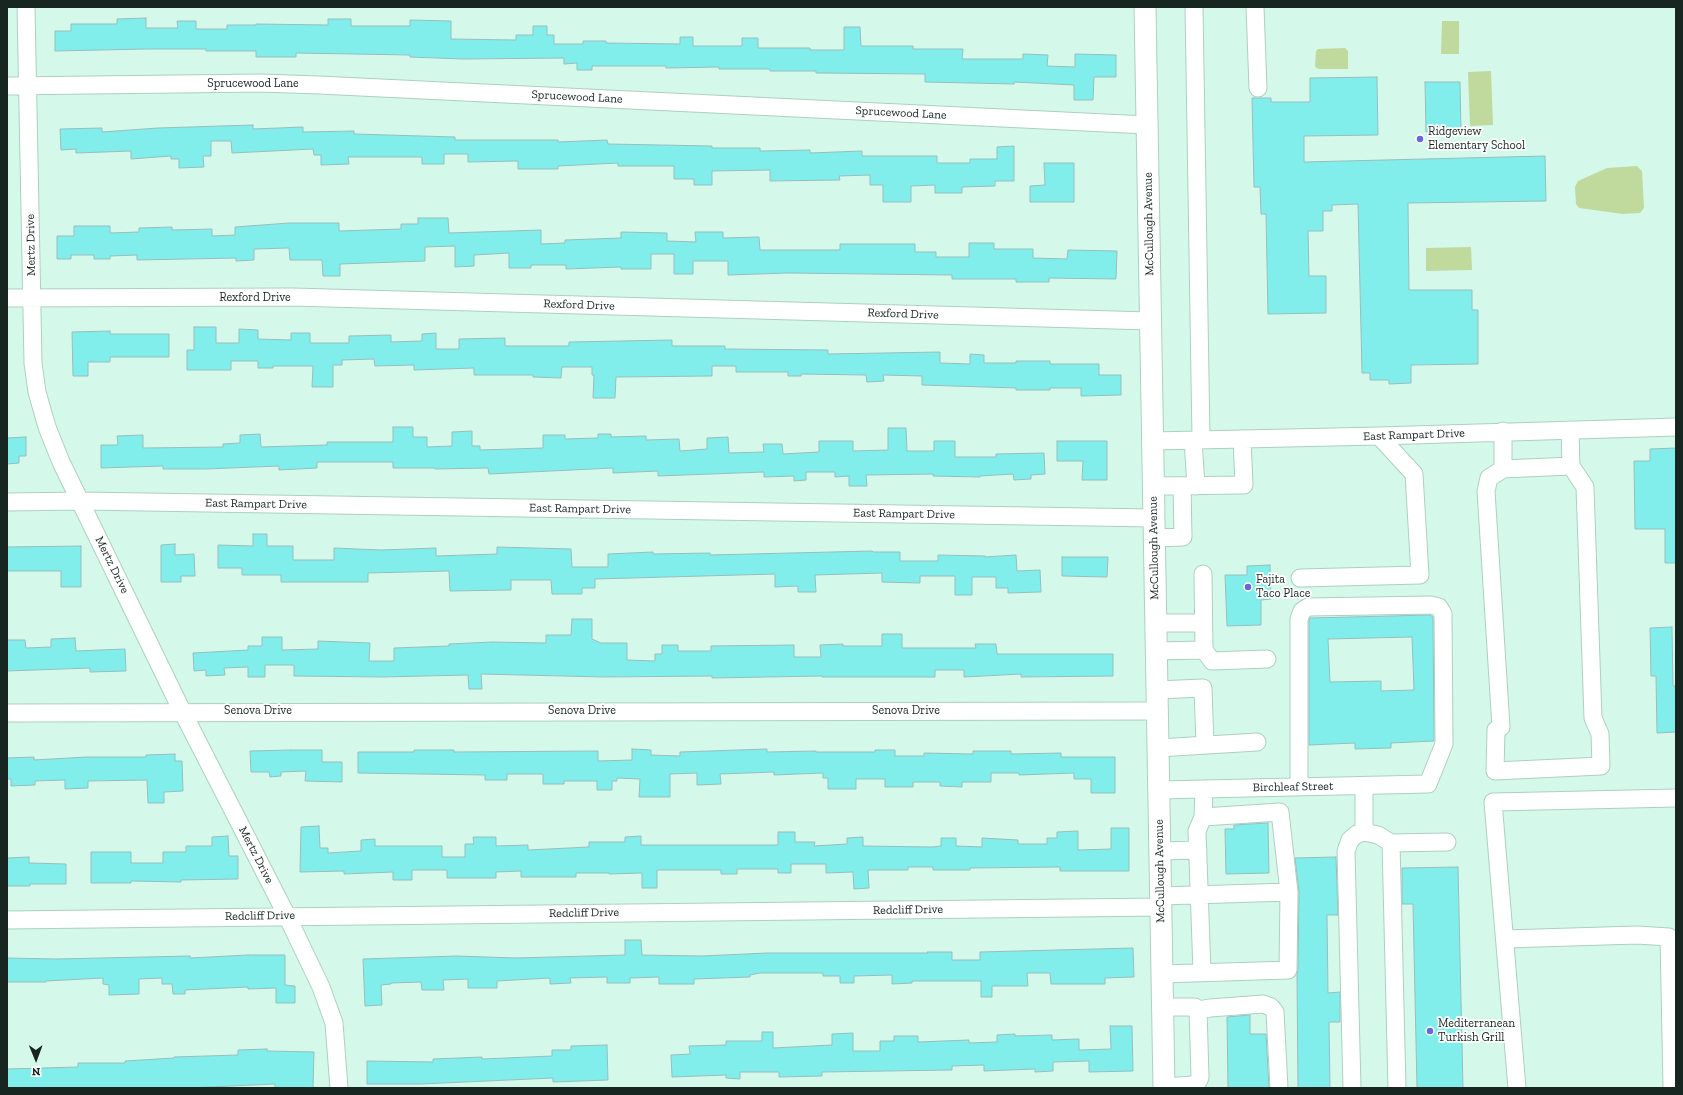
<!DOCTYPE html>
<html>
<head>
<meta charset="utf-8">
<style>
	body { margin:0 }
	#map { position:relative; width:1683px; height:1095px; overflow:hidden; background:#d4f9eb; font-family:"Zilla Slab",serif }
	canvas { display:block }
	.frame { position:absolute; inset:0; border:8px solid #182621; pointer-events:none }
	.north { position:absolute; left:16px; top:1039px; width:40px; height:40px; -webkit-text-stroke:3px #fff; paint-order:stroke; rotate:179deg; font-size:11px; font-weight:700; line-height:16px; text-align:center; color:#182621 }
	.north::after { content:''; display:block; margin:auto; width:14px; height:18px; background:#182621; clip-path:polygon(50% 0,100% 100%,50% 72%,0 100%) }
</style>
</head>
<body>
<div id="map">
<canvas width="1683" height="1095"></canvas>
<div class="frame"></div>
<div class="north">N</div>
</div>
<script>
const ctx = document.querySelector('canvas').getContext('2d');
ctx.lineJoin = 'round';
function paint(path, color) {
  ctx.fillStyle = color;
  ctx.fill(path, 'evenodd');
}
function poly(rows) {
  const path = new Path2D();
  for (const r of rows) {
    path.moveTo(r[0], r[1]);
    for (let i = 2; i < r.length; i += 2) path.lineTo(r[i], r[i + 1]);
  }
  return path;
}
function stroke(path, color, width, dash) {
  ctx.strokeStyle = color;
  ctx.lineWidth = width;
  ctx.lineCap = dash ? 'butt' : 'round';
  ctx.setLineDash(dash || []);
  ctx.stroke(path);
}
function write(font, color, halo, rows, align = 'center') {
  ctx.font = font + ' "Zilla Slab",serif';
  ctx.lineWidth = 3.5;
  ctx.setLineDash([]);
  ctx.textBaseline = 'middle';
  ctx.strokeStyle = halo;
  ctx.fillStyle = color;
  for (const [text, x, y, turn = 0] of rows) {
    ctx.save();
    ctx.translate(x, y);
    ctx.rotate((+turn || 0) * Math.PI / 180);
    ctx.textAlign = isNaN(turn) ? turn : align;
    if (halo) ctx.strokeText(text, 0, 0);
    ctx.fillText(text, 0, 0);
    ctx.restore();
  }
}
paint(poly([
	[1442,21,1459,21,1459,54,1441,54],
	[1345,48,1348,51,1348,69,1319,69,1315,67,1316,51,1318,49],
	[1491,71,1493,125,1470,126,1468,72],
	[1637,166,1642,171,1644,208,1640,213,1623,214,1579,208,1576,204,1575,187,1578,181,1607,168],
	[1471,247,1472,270,1426,271,1426,248]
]), '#c0d99c');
const building = poly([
	[146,18,146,28,178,28,177,21,196,21,196,29,227,29,227,25,256,25,256,24,328,25,328,19,351,19,351,26,410,26,410,20,451,21,451,39,516,40,516,35,533,35,533,26,547,26,547,35,554,35,554,44,583,44,583,41,606,41,606,43,680,44,680,37,693,37,693,46,742,46,742,38,758,38,758,48,810,48,810,50,844,50,844,27,860,27,861,46,913,46,913,49,963,49,962,59,1023,59,1023,54,1048,55,1047,66,1075,67,1075,54,1116,55,1116,77,1094,77,1093,100,1074,100,1074,85,1014,82,1014,84,925,82,925,74,816,73,816,71,770,71,770,69,719,69,719,67,666,68,666,66,592,66,592,70,577,70,577,63,564,64,564,58,463,59,410,57,410,55,296,53,296,57,256,57,256,51,206,51,206,49,146,49,55,51,55,31,71,31,71,24,117,24,117,19,146,18],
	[1377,77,1378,135,1304,136,1304,162,1545,156,1546,201,1408,203,1409,290,1472,290,1472,310,1478,310,1478,364,1411,365,1411,383,1389,384,1389,380,1370,380,1370,373,1362,373,1358,204,1332,205,1332,211,1323,211,1323,231,1308,231,1309,276,1326,276,1326,313,1268,314,1266,214,1261,214,1260,187,1254,187,1252,98,1271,98,1271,102,1310,102,1310,78,1377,77],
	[1425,82,1460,82,1461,131,1426,132,1425,82],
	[253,125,253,129,303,127,303,132,354,131,354,134,455,137,455,140,558,140,558,142,607,140,608,144,712,146,712,148,760,148,760,151,810,150,810,153,862,151,862,156,937,156,937,163,970,163,970,159,997,159,997,147,1014,146,1014,181,995,181,995,186,962,187,962,193,935,193,935,185,911,186,911,202,883,202,883,185,870,185,870,175,839,176,840,180,770,181,770,170,712,171,712,185,694,185,694,179,674,179,674,166,618,166,618,163,558,166,558,169,518,169,518,161,468,162,468,154,444,154,444,164,422,164,422,157,348,157,349,164,321,165,321,155,314,155,313,149,232,153,231,141,211,141,211,156,203,156,204,167,179,168,179,159,171,159,171,156,131,159,131,151,76,153,76,149,61,150,60,129,102,128,102,132,158,128,253,125],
	[1044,163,1074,163,1074,202,1030,202,1030,186,1045,185,1044,163],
	[418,218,448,218,449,233,541,230,541,244,565,243,565,240,621,238,621,232,667,233,667,241,696,242,695,232,723,232,723,238,759,237,760,250,840,250,840,244,915,244,915,252,936,252,936,257,969,257,969,243,994,243,994,249,1033,249,1033,258,1067,259,1068,250,1117,251,1116,279,1049,278,1049,282,1016,282,1016,279,952,279,952,275,788,273,728,275,728,261,693,261,693,274,674,274,674,254,651,254,651,269,621,269,621,267,566,269,566,265,531,265,531,268,509,268,509,253,474,255,474,266,455,267,455,246,425,247,425,261,340,264,340,276,323,276,322,260,290,260,289,248,254,249,254,260,236,261,236,258,137,260,137,255,110,256,110,259,94,259,94,255,71,255,71,259,57,259,57,236,74,236,74,226,110,226,110,233,139,232,139,228,172,227,172,230,212,229,212,236,235,235,235,227,289,223,339,223,339,231,401,229,401,224,418,224,418,218],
	[194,327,216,327,216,343,239,343,239,329,258,330,258,339,291,340,291,333,310,333,310,343,349,343,349,336,391,335,391,342,422,341,422,334,436,333,436,349,459,349,459,339,505,338,505,346,569,346,569,342,672,340,672,346,725,346,725,349,828,350,828,354,940,352,940,363,970,364,970,354,984,355,984,363,1016,363,1016,361,1050,361,1050,364,1099,364,1099,375,1121,375,1121,395,1081,396,1081,388,1050,388,1050,390,1016,390,1016,388,922,385,922,376,883,375,884,381,867,382,866,375,801,374,801,376,788,376,788,372,736,372,736,366,712,366,712,376,616,377,615,398,593,398,594,375,592,375,592,367,562,367,561,378,533,377,533,375,474,375,474,368,414,370,414,365,375,366,374,359,342,360,342,365,333,365,333,387,312,387,313,366,273,366,273,368,258,368,258,361,231,361,231,370,187,370,187,350,194,350,194,327],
	[110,331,110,334,169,334,169,357,110,357,110,362,88,362,88,376,73,376,72,332,110,331],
	[393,427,413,427,413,437,427,437,427,447,452,446,452,432,472,431,472,446,480,446,480,450,543,448,543,435,565,435,565,439,598,438,598,434,611,434,611,437,646,436,646,440,679,439,680,451,707,449,707,438,728,437,729,453,764,452,763,444,782,444,783,454,819,452,819,441,853,441,853,451,888,450,888,428,906,428,907,451,934,451,934,441,955,441,955,457,996,457,996,454,1044,453,1045,474,1031,475,1031,479,1014,480,1013,474,980,476,980,477,933,476,933,474,866,475,867,486,849,486,849,476,835,477,835,472,806,472,806,480,794,481,794,476,764,477,764,472,658,476,658,471,613,473,613,468,489,474,488,468,435,469,435,468,393,468,393,462,317,462,317,468,279,470,279,466,206,469,163,469,163,466,101,468,101,445,118,445,117,436,143,435,143,448,223,447,223,444,240,443,240,435,260,434,261,447,327,445,327,442,393,442,393,427],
	[26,437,26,456,19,456,19,463,7,464,7,438,26,437],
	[1057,441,1107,441,1107,480,1082,480,1083,461,1057,461,1057,441],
	[1676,448,1676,563,1665,563,1665,529,1635,529,1634,461,1650,461,1650,449,1676,448],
	[253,534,267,534,267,546,293,546,293,560,334,560,334,548,381,550,436,548,436,556,497,554,497,547,571,549,572,567,608,567,608,554,653,552,653,554,710,553,710,555,872,551,873,552,900,552,900,561,938,561,938,555,985,556,985,557,1016,555,1017,571,1040,570,1041,592,1008,593,1008,588,996,588,996,577,972,577,972,595,955,595,955,576,920,576,920,583,882,582,882,573,815,575,816,592,798,592,798,586,775,587,775,574,595,579,595,588,582,588,582,594,552,594,551,580,511,580,511,590,450,591,449,571,368,573,368,582,281,582,281,575,242,575,242,568,218,568,218,545,253,546,253,534],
	[175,544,175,555,194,554,195,576,181,576,181,582,161,582,161,545,175,544],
	[81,546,81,587,61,587,61,571,7,571,7,547,81,546],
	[1062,557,1108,557,1107,577,1062,576,1062,557],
	[1270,565,1271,599,1261,600,1261,625,1227,626,1225,575,1247,575,1247,566,1270,565],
	[1430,615,1433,617,1434,741,1391,743,1391,748,1355,749,1355,743,1309,745,1309,621,1310,618,1430,615],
	[1412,637,1414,690,1381,691,1381,681,1330,682,1328,639,1412,637],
	[572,619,592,619,592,639,601,643,627,643,627,660,655,661,655,654,662,654,662,645,678,645,678,651,711,651,711,646,794,645,794,657,821,657,820,645,843,644,843,646,882,646,882,634,902,634,902,648,976,648,975,644,996,644,997,654,1113,654,1113,676,1021,677,1021,674,964,677,964,670,935,670,935,677,822,677,822,676,712,678,712,676,604,677,481,674,482,689,469,689,468,675,382,677,294,676,294,665,265,665,265,677,248,677,248,667,224,668,225,675,206,676,206,670,194,671,193,653,248,650,248,646,262,646,262,637,282,637,282,650,318,649,318,641,370,643,369,661,394,661,394,648,449,646,449,644,492,642,546,643,546,635,571,635,572,619],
	[1672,627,1673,686,1676,686,1676,732,1657,733,1656,676,1651,676,1650,628,1672,627],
	[75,638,76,651,125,649,126,671,90,672,90,668,7,671,7,640,25,640,26,648,51,647,51,639,75,638],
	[632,749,651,750,651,755,680,756,680,752,767,749,767,752,816,751,816,752,875,752,875,750,895,750,895,756,924,756,924,753,973,754,973,751,1011,751,1011,754,1061,753,1061,757,1115,757,1115,793,1091,793,1091,779,1074,779,1074,773,1019,775,1019,773,991,773,991,782,962,782,962,787,940,786,940,782,913,782,913,787,885,787,885,779,856,779,856,789,828,789,828,778,823,778,823,773,774,775,774,772,720,774,721,784,697,785,697,773,670,774,670,797,639,797,640,779,617,778,617,781,612,781,612,790,597,790,597,781,564,781,564,784,543,784,543,774,507,774,507,780,485,780,485,775,358,773,358,752,414,752,414,750,454,750,454,752,598,751,598,761,632,760,632,749],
	[291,750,322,750,322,762,342,762,342,782,305,781,306,771,281,772,281,776,270,777,269,772,251,772,250,751,291,750],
	[175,754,175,761,182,761,183,791,164,792,164,803,148,803,147,780,88,781,88,788,65,789,65,780,35,781,35,785,11,786,11,779,7,779,7,758,34,757,34,760,87,757,146,757,146,755,175,754],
	[1268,823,1269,873,1226,874,1225,829,1234,829,1234,825,1268,823],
	[319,826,320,848,328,848,328,853,361,851,361,840,375,839,375,846,442,846,442,857,465,857,465,844,474,844,473,837,496,837,496,846,528,845,528,850,589,847,589,842,625,842,625,837,641,836,641,845,778,845,778,832,795,832,795,842,815,842,814,846,847,844,847,838,863,837,863,846,933,847,941,846,941,838,956,838,956,846,982,847,982,838,1018,840,1018,844,1047,844,1047,838,1057,838,1057,832,1078,831,1078,850,1111,849,1111,828,1129,828,1129,871,1060,871,1060,867,970,868,970,870,933,870,933,867,908,867,908,870,868,870,869,888,854,889,853,872,826,873,826,864,791,864,791,873,778,873,778,869,737,869,737,874,721,874,721,870,657,870,657,888,642,888,642,873,609,874,609,873,576,873,576,877,521,877,521,871,496,872,496,878,447,878,447,870,412,870,412,880,393,880,393,872,344,874,344,871,300,872,301,827,319,826],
	[228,836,229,856,238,856,238,879,181,880,181,882,131,881,131,883,91,883,91,852,131,852,131,863,163,863,163,852,186,852,186,846,212,846,212,837,228,836],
	[29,857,29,863,66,864,66,884,30,884,30,886,7,886,7,858,29,857],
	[1336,857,1338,915,1327,915,1328,993,1340,992,1340,1022,1329,1022,1330,1088,1298,1088,1297,975,1298,970,1299,892,1295,858,1336,857],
	[1458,867,1463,1088,1417,1088,1413,904,1402,904,1402,868,1458,867],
	[625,940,641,940,642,955,702,956,767,953,928,953,927,952,952,952,952,960,980,960,980,952,1133,948,1134,977,1105,978,1105,984,1051,984,1050,973,1027,973,1028,986,992,986,992,997,981,997,981,981,912,981,912,983,892,984,892,975,854,976,854,983,840,983,840,976,823,976,823,973,760,973,750,975,750,977,694,979,694,984,659,984,659,977,630,978,630,983,607,983,607,977,570,978,571,983,550,984,550,978,497,981,497,988,468,988,468,979,443,980,444,990,422,990,421,982,391,983,391,984,381,985,382,1005,365,1006,363,959,457,956,516,958,625,955,625,940],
	[248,955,285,955,285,985,295,986,295,1003,276,1003,276,988,248,989,248,987,185,990,185,994,173,994,172,984,162,984,162,978,139,979,139,994,109,995,109,985,103,984,103,978,46,981,46,982,7,982,7,958,56,959,190,956,190,958,248,955],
	[1250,1015,1250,1034,1266,1034,1269,1088,1228,1088,1227,1017,1250,1015],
	[1110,1026,1132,1026,1133,1071,1089,1072,1089,1061,1053,1062,1053,1071,1035,1072,1035,1069,984,1071,984,1065,952,1066,952,1070,822,1072,822,1076,779,1077,779,1072,740,1072,740,1079,726,1078,726,1075,672,1077,671,1055,690,1054,689,1046,726,1045,726,1041,762,1041,762,1032,773,1032,773,1048,832,1045,832,1034,853,1033,853,1051,880,1051,880,1041,894,1041,894,1036,918,1036,918,1042,969,1040,969,1043,997,1042,997,1035,1015,1034,1015,1036,1052,1035,1052,1040,1079,1039,1079,1050,1111,1049,1110,1026],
	[607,1045,608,1080,553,1082,553,1078,421,1084,367,1084,367,1061,433,1062,433,1059,482,1057,482,1059,552,1056,552,1050,571,1050,571,1046,607,1045],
	[267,1049,267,1051,314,1052,313,1088,275,1088,275,1084,188,1088,7,1088,7,1069,78,1067,78,1063,125,1063,125,1061,174,1058,174,1057,238,1055,238,1050,267,1049]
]);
paint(building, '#81eeeb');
stroke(building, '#97bebd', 1);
const minor = poly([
	[26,7,33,363,37,392,47,427,61,462,182,711,287,916,321,987,334,1023,339,1088],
	[1194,7,1201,439],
	[1255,7,1258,88],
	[7,86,261,83,319,85,1147,125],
	[7,298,293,297,1150,321],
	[1503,431,1503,469,1489,478,1486,491,1501,727,1496,730,1495,771,1601,766,1600,734,1593,718,1585,487,1571,466,1570,430],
	[1193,440,1196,486],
	[1152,441,1379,436,1676,427],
	[1503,469,1571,466],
	[1153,486,1244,485,1242,439],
	[7,502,81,501,1154,518],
	[1154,538,1183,537,1182,486],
	[1300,578,1420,575,1414,474,1379,436],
	[1156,623,1203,623],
	[1204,650,1212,661,1267,659],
	[1156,651,1204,650,1203,574],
	[1157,690,1203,688,1205,745],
	[7,713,1157,711],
	[1158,748,1257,742],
	[1159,790,1428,784,1444,744,1443,614,1439,607,1431,605,1308,607,1302,611,1299,619,1299,787],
	[1364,832,1378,835,1391,843,1397,1088],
	[1391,843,1447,842],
	[1160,851,1198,850],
	[1161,896,1289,892],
	[7,920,1161,907],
	[1505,939,1637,935,1669,937,1672,1088],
	[1202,972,1197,831,1203,817],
	[1162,974,1288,970,1289,892,1280,812,1203,817,1204,789],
	[1163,1007,1195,1007,1198,1010],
	[1164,1087,1194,1085,1199,1080,1200,1077,1198,1010,1210,1008,1263,1004,1271,1007,1275,1012,1279,1088],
	[1352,1088,1346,851,1350,840,1357,834,1364,832,1364,786],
	[1517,1088,1493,802,1676,798]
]);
const major = poly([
	[1145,7,1164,1088]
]);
stroke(minor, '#acd0c2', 19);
stroke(major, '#acd0c2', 23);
stroke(minor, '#fff', 17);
stroke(major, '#fff', 21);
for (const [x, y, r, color] of [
	[1420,139,4,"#6b65de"],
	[1248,587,4,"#6b65de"],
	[1430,1031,4,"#6b65de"]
]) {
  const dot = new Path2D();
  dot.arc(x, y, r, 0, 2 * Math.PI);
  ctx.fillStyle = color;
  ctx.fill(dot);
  stroke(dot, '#fff', 1.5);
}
write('12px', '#182621', '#fff', [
	["Sprucewood Lane",253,84],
	["Sprucewood Lane",577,97,3],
	["Sprucewood Lane",901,113,3],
	["McCullough Avenue",1149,224,-91],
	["Mertz Drive",31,245,-91],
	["Rexford Drive",255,298],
	["Rexford Drive",579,305,2],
	["Rexford Drive",903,314,2],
	["East Rampart Drive",1414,435,-2],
	["East Rampart Drive",256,504,1],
	["East Rampart Drive",580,509,1],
	["East Rampart Drive",904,514,1],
	["McCullough Avenue",1154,548,-91],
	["Mertz Drive",112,565,64],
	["Senova Drive",258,711],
	["Senova Drive",582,711],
	["Senova Drive",906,711],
	["Birchleaf Street",1293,787,-1],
	["Mertz Drive",256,855,63],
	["McCullough Avenue",1160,871,-91],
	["Redcliff Drive",908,910,-1],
	["Redcliff Drive",584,913,-1],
	["Redcliff Drive",260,916,-1]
]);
write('12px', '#182621', '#fff', [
	["Ridgeview",1428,132],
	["Elementary School",1428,146],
	["Fajita",1256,580],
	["Taco Place",1256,594],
	["Mediterranean",1438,1024],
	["Turkish Grill",1438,1038]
], 'left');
</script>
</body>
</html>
